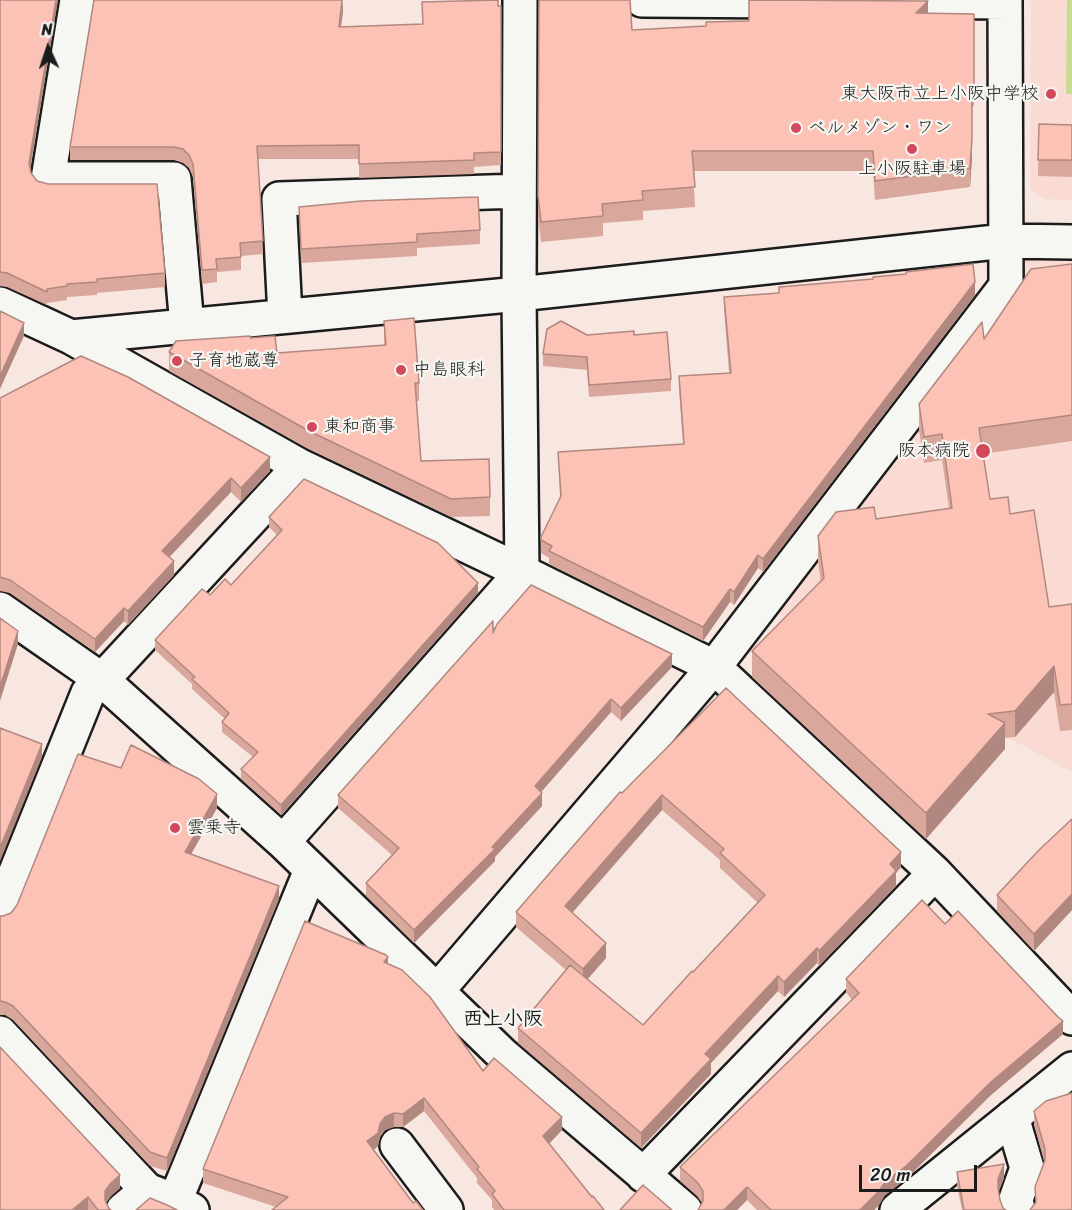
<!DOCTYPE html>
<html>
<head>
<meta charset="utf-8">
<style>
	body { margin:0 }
	#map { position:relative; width:1072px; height:1210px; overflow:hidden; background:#f8e6e0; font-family:Sriracha,sans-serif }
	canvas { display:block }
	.north { position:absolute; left:18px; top:18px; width:60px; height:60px; -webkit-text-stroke:4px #f6f6f2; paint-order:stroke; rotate:357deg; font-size:16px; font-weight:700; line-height:24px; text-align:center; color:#1c1c1c }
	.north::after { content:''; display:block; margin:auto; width:21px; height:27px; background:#1c1c1c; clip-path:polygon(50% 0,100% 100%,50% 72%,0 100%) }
	.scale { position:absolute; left:859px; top:1165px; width:118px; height:27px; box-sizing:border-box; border:3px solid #1c1c1c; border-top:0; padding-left:8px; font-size:18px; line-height:21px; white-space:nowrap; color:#1c1c1c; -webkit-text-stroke:4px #f6f6f2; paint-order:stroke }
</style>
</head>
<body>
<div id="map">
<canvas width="1072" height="1210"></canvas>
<div class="north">N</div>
<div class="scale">20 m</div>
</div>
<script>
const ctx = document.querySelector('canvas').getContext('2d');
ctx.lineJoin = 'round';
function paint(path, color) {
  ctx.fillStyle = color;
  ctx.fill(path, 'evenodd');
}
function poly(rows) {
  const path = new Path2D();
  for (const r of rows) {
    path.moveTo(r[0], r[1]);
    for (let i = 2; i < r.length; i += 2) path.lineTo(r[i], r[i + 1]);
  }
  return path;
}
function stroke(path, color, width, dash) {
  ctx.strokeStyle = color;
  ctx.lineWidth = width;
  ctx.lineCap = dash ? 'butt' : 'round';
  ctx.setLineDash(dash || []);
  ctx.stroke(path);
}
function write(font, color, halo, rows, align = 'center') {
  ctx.font = font + ' Sriracha,"Klee One",sans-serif';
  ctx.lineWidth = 4.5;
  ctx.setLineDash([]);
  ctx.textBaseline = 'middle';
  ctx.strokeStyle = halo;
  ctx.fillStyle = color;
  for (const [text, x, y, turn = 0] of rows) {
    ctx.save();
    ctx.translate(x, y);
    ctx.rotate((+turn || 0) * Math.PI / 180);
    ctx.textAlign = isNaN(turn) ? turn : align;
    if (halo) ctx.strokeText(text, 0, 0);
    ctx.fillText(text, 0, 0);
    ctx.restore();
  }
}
paint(poly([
	[1031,0,1072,0,1072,200,1045,199,1030,189],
	[1025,257,1072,258,1072,772,773,611,1016,290]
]), '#fadbd3');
paint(poly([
	[1067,0,1072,0,1072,94,1066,94]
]), '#c8dc91');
const minor = poly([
	[77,0,48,179,174,179,187,326],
	[642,0,793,1],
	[883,1,1005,2],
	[0,304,71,337,300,466,522,572,714,667,935,873,1072,1018],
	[285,316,279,199,519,191],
	[71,337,519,294,1005,241,1072,242],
	[0,609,102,680,283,842,502,1054,685,1210],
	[283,842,522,572,519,294,520,0],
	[0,911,88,693,102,680,300,466],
	[437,991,714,667,1006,286,1005,0],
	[0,1033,147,1190,175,1201,192,1210],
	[1012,1117,1027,1168,1016,1199,1018,1210],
	[397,1145,446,1210],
	[643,1175,935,873],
	[175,1201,311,870],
	[123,1210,147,1190],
	[897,1210,1072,1069]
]);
stroke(minor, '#1c1c1c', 38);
stroke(minor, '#f6f6f2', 33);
paint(poly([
	[0,0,31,173,37,181,165,273,165,287,97,293,97,295,67,297,67,300,47,303,47,305,7,287,0,286],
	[539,0,632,30,928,13,974,14,974,106,972,106,972,158,970,187,875,200,873,171,693,171,695,207,643,211,643,220,603,223,603,236,541,242,538,216],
	[422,2,501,6,501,165,474,167,474,174,359,178,359,159,258,159,263,254,241,256,241,270,217,272,217,282,202,284,193,177,189,168,183,163,174,160,70,160,70,147,343,12,340,27,423,24],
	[1039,124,1072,125,1072,177,1038,176],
	[299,207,480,230,480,244,417,248,417,256,301,263],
	[1072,264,1072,441,983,454,990,499,1010,514,1049,607,1072,604,1072,730,1060,731,1054,692,1015,737,1005,738,1005,749,926,839,752,677,752,651,821,582,818,562,818,536,876,519,949,508,942,460,924,463,919,430,919,404,984,339],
	[975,295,763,572,758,568,734,605,730,602,703,641,549,564,549,558,541,553,541,537,560,497,558,452,683,444,679,389,679,376,729,373,724,310,724,297],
	[384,321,419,383,419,401,416,401,421,461,490,497,490,516,451,517,309,449,169,371,169,352,250,338,277,353,384,345],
	[587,335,634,335,671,379,671,391,589,397,587,370,543,366,543,354],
	[0,398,270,471,241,502,231,492,169,557,174,575,128,625,124,621,95,652,10,593,0,591],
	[269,517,478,593,281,815,241,779,241,769,253,757,222,732,222,722,225,719,192,689,192,684,155,650,155,640,210,595,231,585,277,535,269,527],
	[493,633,672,667,621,721,611,712,541,792,542,806,495,857,495,861,414,943,366,896,366,883,392,855,338,808,338,795],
	[726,688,901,867,896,873,896,886,819,966,817,963,784,997,778,991,711,1063,711,1074,641,1148,518,1043,518,1028,566,970,516,927,516,912,622,793],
	[662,810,720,860,720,868,758,903,643,1025,588,979,606,958,572,913],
	[217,808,191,854,279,899,167,1171,150,1166,13,1020,5,1015,0,1015,0,916,3,916,11,913],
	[1072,819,1072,910,1034,951,997,911,997,895],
	[945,924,1063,1034,991,1095,906,1179,885,1195,879,1205,874,1210,757,1210,747,1200,737,1210,698,1210,702,1203,697,1196,680,1181,680,1167,852,1000,846,992,846,979],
	[388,964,483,1071,562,1130,549,1144,592,1197,604,1210,494,1210,492,1207,492,1200,477,1183,477,1178,424,1111,403,1127,394,1127,385,1130,380,1137,378,1146,374,1150,413,1203,423,1210,276,1207,203,1183,203,1169],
	[1072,1093,1035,1203,1044,1161,1034,1124,1034,1111],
	[957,1172,1004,1178,998,1193,1000,1200,1003,1208,962,1210,957,1186],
	[120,1188,111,1196,106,1203,111,1210,0,1210]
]), '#daa79d');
paint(poly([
	[56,0,58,0,29,176,29,163],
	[343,0,343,12,339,41,339,27],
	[928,1,928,20,916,13],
	[972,138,972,158,970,187,970,168],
	[975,282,975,295,763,572,763,559],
	[24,323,24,336,0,389,0,376],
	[270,457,270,471,241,502,241,488],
	[231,478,231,492,162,565,162,551],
	[758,555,758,568,734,605,734,592],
	[174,561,174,575,128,625,128,611],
	[478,583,478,593,281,815,281,805],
	[730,589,730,602,703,641,703,627],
	[124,608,124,621,95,652,95,639],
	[18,631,18,644,0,701,0,687],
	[672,654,672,667,621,721,621,708],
	[1054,666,1054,692,1015,737,1015,711],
	[611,699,611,712,535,799,535,786],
	[1005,723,1005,749,926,839,926,813],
	[42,744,42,757,0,861,0,848],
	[542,793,542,806,495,857,495,861,414,943,414,930],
	[217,794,217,808,185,865,185,852],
	[662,795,662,810,565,921,565,906],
	[901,852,901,867,896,873,896,886,819,966,819,951,890,864],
	[279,886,279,899,167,1171,167,1158],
	[1072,894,1072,910,1034,951,1034,934],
	[606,943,606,958,583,984,583,969],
	[817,948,817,963,784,997,784,982],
	[388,957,388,970,384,962],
	[778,976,778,991,711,1063,711,1074,641,1148,641,1133,705,1054],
	[1063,1021,1063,1034,991,1095,906,1179,885,1195,879,1205,874,1210,860,1210,885,1182,991,1082],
	[424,1098,424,1111,403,1127,403,1114],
	[394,1113,394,1127,385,1130,380,1137,378,1146,367,1155,367,1141,385,1117],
	[562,1117,562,1130,543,1150,543,1136],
	[1004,1164,1004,1178,998,1193,998,1179],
	[120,1175,120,1188,111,1196,105,1204,105,1210,105,1191,111,1183],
	[747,1187,747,1200,737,1210,724,1210],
	[88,1197,88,1210,72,1210]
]), '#b1887f');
const building = poly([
	[0,0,56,0,29,163,31,173,37,181,48,184,157,184,165,273,97,279,97,282,67,284,67,286,47,289,47,292,7,273,0,272,0,0],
	[94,0,342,0,339,27,423,24,422,2,498,0,498,6,501,6,501,152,474,153,474,160,359,164,359,145,257,146,263,241,240,243,241,257,216,259,217,269,202,270,193,164,189,155,183,149,174,147,70,147,94,0],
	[539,0,630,0,632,30,706,26,706,22,749,21,749,0,928,1,916,13,974,14,974,87,972,87,972,138,970,168,875,181,873,151,692,151,695,187,642,191,643,200,602,204,603,216,541,222,538,196,539,0],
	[1039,124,1072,125,1072,160,1038,160,1039,124],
	[478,197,480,230,417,234,417,242,301,249,299,207,361,201,478,197],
	[973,264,975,282,763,559,758,555,734,592,730,589,703,627,549,551,552,546,541,540,541,537,561,496,558,452,684,444,679,376,731,373,724,297,779,293,779,287,873,279,873,277,906,274,906,272,973,264],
	[1072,264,1072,415,979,428,990,499,1008,497,1010,514,1034,510,1049,607,1072,604,1072,704,1060,705,1054,666,1015,711,988,714,1005,723,926,813,752,651,824,578,818,536,836,512,874,507,876,519,952,508,942,434,924,437,919,404,982,322,984,339,1031,269,1072,264],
	[0,311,24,323,0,376,0,311],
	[414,318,419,383,415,383,421,461,489,459,490,497,451,499,309,431,169,352,176,341,250,336,250,338,275,336,277,353,386,345,384,321,414,318],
	[561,321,587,335,634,331,634,335,667,332,671,379,589,385,587,357,543,354,547,329,561,321],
	[81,356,128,377,270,457,241,488,231,478,162,551,174,561,128,611,124,608,95,639,10,580,0,577,0,398,81,356],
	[304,479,438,543,478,583,281,805,241,769,258,752,222,722,229,713,192,679,195,677,155,640,202,589,210,595,225,579,231,585,282,530,269,517,304,479],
	[531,585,672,654,621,708,611,699,535,786,542,793,492,847,495,849,414,930,366,883,399,848,338,795,493,621,493,633,497,624,531,585],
	[0,618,18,631,0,687,0,618],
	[726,688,901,852,890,864,896,871,819,951,817,948,784,982,778,976,705,1054,711,1059,641,1133,518,1028,570,965,643,1025,692,971,693,972,765,895,720,853,724,849,662,795,565,906,606,943,583,969,516,912,620,792,622,793,726,688],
	[0,728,42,744,0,848,0,728],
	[131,745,199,779,217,794,185,852,279,886,167,1158,150,1152,13,1006,5,1002,0,1001,0,916,3,916,11,913,17,905,78,754,121,768,131,745],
	[1072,819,1072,894,1034,934,997,895,1039,850,1072,819],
	[922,900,945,924,958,911,1058,1017,1063,1021,991,1082,906,1166,885,1182,879,1191,860,1210,771,1210,747,1187,724,1210,698,1210,703,1201,703,1191,697,1182,680,1167,859,993,846,979,922,900],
	[305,921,386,955,388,957,384,962,402,970,430,997,483,1071,494,1058,562,1117,543,1136,592,1197,593,1196,604,1210,504,1210,492,1194,495,1191,477,1169,479,1167,424,1098,403,1114,394,1113,385,1117,380,1124,378,1133,367,1141,413,1203,416,1201,423,1210,272,1210,288,1197,203,1169,305,921],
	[0,1047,120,1175,111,1183,105,1191,105,1200,109,1209,111,1210,98,1210,88,1197,72,1210,0,1210,0,1047],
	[1072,1093,1072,1210,1030,1210,1036,1202,1035,1187,1045,1160,1045,1149,1034,1111,1046,1101,1072,1093],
	[1004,1164,998,1179,998,1188,1000,1200,1003,1208,1006,1210,964,1210,957,1172,1004,1164],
	[643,1185,672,1210,620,1210,643,1185],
	[150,1198,167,1205,177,1210,136,1210,150,1198]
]);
paint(building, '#fdc2b6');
stroke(building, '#b1887f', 1.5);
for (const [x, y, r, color] of [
	[1051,94,6,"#d1495b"],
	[796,128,6,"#d1495b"],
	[912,149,6,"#d1495b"],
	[177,361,6,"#d1495b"],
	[401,370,6,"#d1495b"],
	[312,427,6,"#d1495b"],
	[983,451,8,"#d1495b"],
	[175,828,6,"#d1495b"]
]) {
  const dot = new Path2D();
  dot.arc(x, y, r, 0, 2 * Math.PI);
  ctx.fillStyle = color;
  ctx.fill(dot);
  stroke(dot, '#f6f6f2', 2);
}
write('18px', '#1c1c1c', '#f6f6f2', [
	["東大阪市立上小阪中学校",1039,94,"right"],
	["ベルメゾン・ワン",808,128],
	["上小阪駐車場",912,169,"center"],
	["子育地蔵尊",189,361],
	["中島眼科",413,370],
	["東和商事",324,427],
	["阪本病院",970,451,"right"],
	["雲乗寺",187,828]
], 'left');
write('bold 20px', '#1c1c1c', '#f6f6f2', [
	["西上小阪",503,1020]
]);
</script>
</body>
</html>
